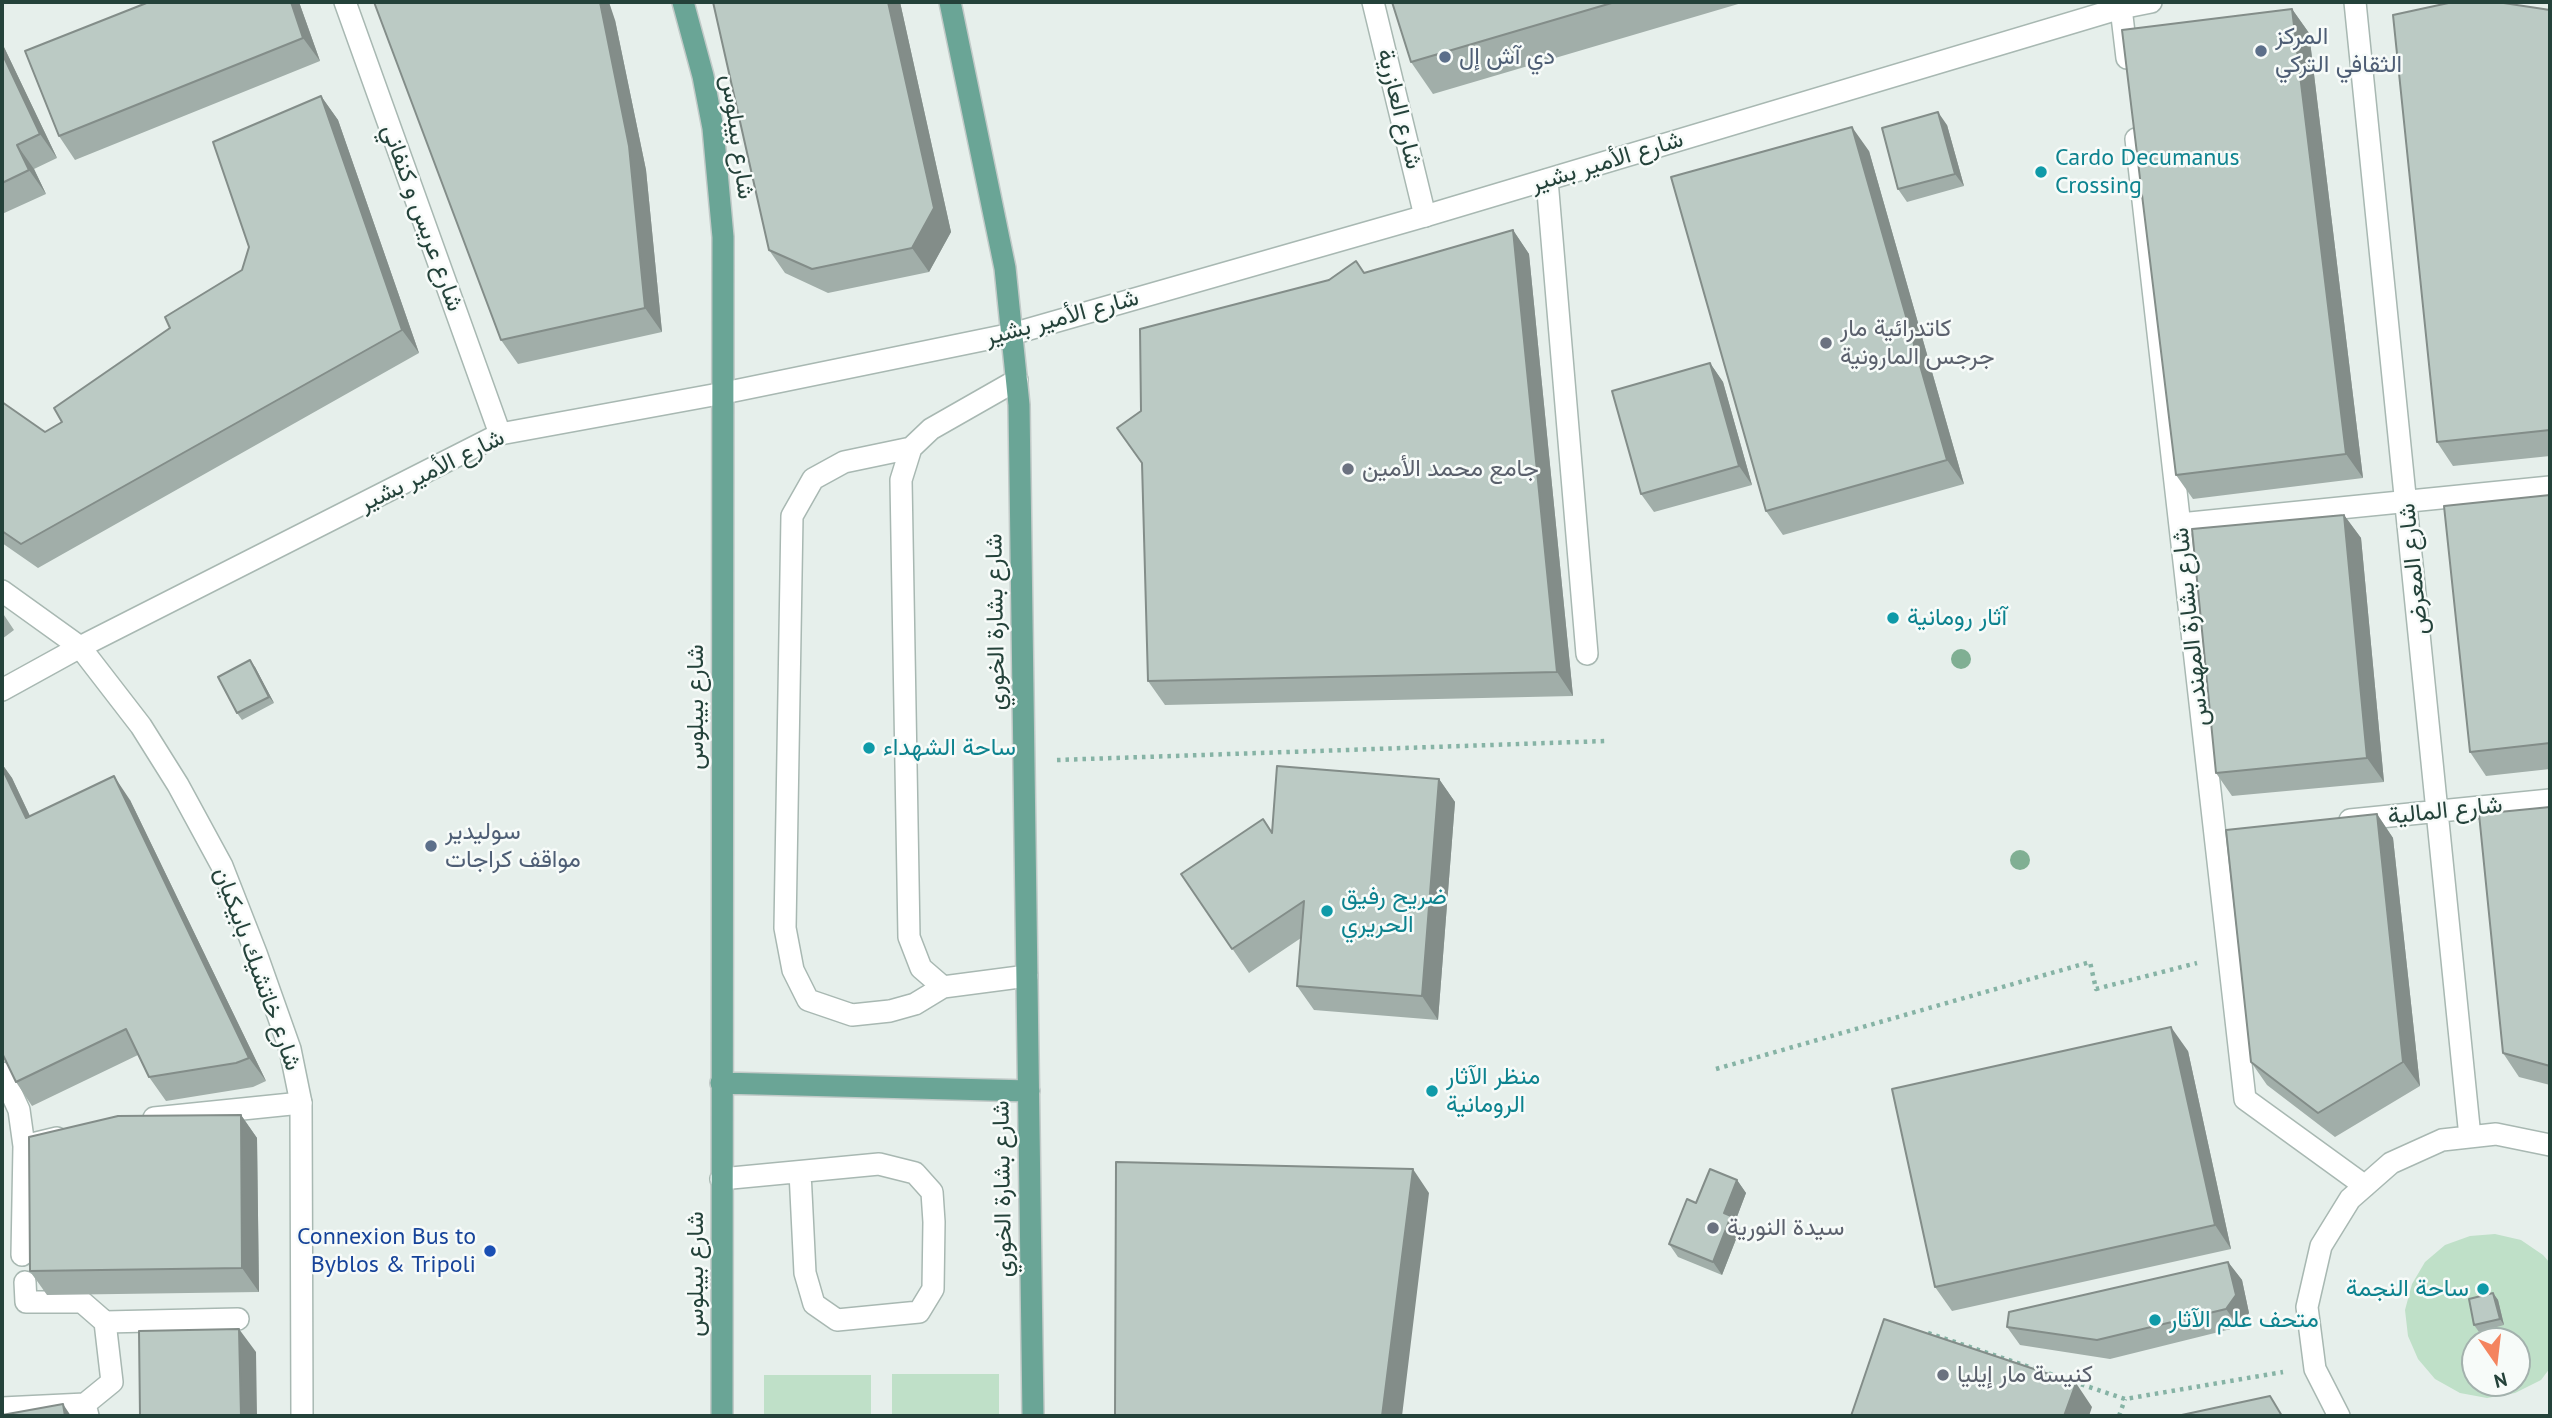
<!DOCTYPE html>
<html>
<head>
<meta charset="utf-8">
<style>
	body { margin:0 }
	#map { position:relative; width:2552px; height:1418px; overflow:hidden; background:#e6efeb; font-family:"PT Sans",sans-serif }
	canvas { display:block }
	.frame { position:absolute; inset:0; border:4px solid #24423a; pointer-events:none }
	.north { position:absolute; left:2461px; top:1327px; width:70px; height:70px; box-sizing:border-box; background:#f7fbf9; border:2px solid #a3b1ad; border-radius:50%; rotate:166deg; font-size:19px; font-weight:700; line-height:28px; text-align:center; color:#24423a }
	.north::after { content:''; display:block; margin:auto; width:24px; height:32px; background:#f4845f; clip-path:polygon(50% 0,100% 100%,50% 72%,0 100%) }
</style>
</head>
<body>
<div id="map">
<canvas width="2552" height="1418"></canvas>
<div class="frame"></div>
<div class="north">N</div>
</div>
<script>
const ctx = document.querySelector('canvas').getContext('2d');
ctx.lineJoin = 'round';
function paint(path, color) {
  ctx.fillStyle = color;
  ctx.fill(path, 'evenodd');
}
function poly(rows) {
  const path = new Path2D();
  for (const r of rows) {
    path.moveTo(r[0], r[1]);
    for (let i = 2; i < r.length; i += 2) path.lineTo(r[i], r[i + 1]);
  }
  return path;
}
function stroke(path, color, width, dash) {
  ctx.strokeStyle = color;
  ctx.lineWidth = width;
  ctx.lineCap = dash ? 'butt' : 'round';
  ctx.setLineDash(dash || []);
  ctx.stroke(path);
}
function write(font, color, halo, rows, align = 'center') {
  ctx.font = font + ' "PT Sans",Vazirmatn,sans-serif';
  ctx.lineWidth = 5;
  ctx.setLineDash([]);
  ctx.textBaseline = 'middle';
  ctx.strokeStyle = halo;
  ctx.fillStyle = color;
  for (const [text, x, y, turn = 0] of rows) {
    ctx.save();
    ctx.translate(x, y);
    ctx.rotate((+turn || 0) * Math.PI / 180);
    ctx.textAlign = isNaN(turn) ? turn : align;
    if (halo) ctx.strokeText(text, 0, 0);
    ctx.fillText(text, 0, 0);
    ctx.restore();
  }
}
paint(poly([
	[2495,1234,2521,1240,2543,1255,2550,1263,2550,1368,2541,1380,2515,1393,2487,1398,2460,1393,2435,1379,2418,1359,2408,1336,2405,1310,2412,1284,2425,1262,2445,1245,2470,1236],
	[2475,1341,2517,1341,2517,1383,2475,1383],
	[892,1374,999,1374,999,1416,892,1416],
	[764,1375,871,1375,871,1416,764,1416]
]), '#bfe0c8');
const service = poly([
	[1547,180,1587,654],
	[1017,380,931,429,911,448,901,480,909,937,921,968,943,987,1027,976],
	[911,448,844,462,813,479,792,516,785,928,793,970,808,1000,852,1015,890,1011,915,1004,943,987],
	[721,1179,879,1164,915,1173,932,1192,934,1222,933,1289,919,1312,837,1320,814,1304,805,1273,800,1172]
]);
const pedestrian = poly([
	[2355,2,2470,1137],
	[2121,8,2127,58],
	[2136,139,2245,1099,2365,1186],
	[2180,524,2550,487],
	[2350,820,2550,800],
	[2,1073,19,1110,24,1146,22,1255],
	[154,1118,301,1103],
	[24,1146,57,1138],
	[25,1282,26,1302,82,1302,105,1322,112,1382,85,1404,88,1416],
	[105,1322,238,1319],
	[2,1408,85,1404],
	[2339,1416,2315,1369,2307,1307,2321,1246,2350,1199,2391,1163,2442,1140,2496,1134,2550,1145]
]);
const minor = poly([
	[345,2,500,434],
	[1373,2,1425,216],
	[2,591,80,647,141,726,178,785,222,866,256,953,290,1049,301,1103,302,1416]
]);
const tertiary = poly([
	[2,690,80,647,500,434,724,393,1012,334,1425,216,2121,8,2151,2]
]);
const primary = poly([
	[683,2,703,76,713,128,723,237,722,1416],
	[950,2,1005,268,1019,405,1033,1416],
	[721,1083,1029,1091]
]);
stroke(service, '#a8b8b2', 24);
stroke(pedestrian, '#a8b8b2', 24);
stroke(minor, '#a8b8b2', 24);
stroke(tertiary, '#a8b8b2', 24);
stroke(primary, '#c2cac8', 24);
stroke(poly([
	[1057,760,1606,741],
	[1716,1069,2090,962,2096,989,2197,963],
	[1928,1333,2125,1399,2283,1372],
	[2119,1416,2125,1399]
]), '#86b3a5', 4.5, [3.5, 5]);
stroke(service, '#fff', 21);
stroke(pedestrian, '#fff', 21);
stroke(minor, '#fff', 21);
stroke(tertiary, '#fff', 21);
stroke(primary, '#6aa596', 21);
ctx.fillStyle = '#80af93';
for (const [x, y] of [
	[1961,659],
	[2020,860]
]) {
  ctx.beginPath();
  ctx.arc(x, y, 10, 0, 2 * Math.PI);
  ctx.fill();
}
paint(poly([
	[149,2,299,2,320,61,75,160,59,136],
	[713,2,900,2,951,232,929,272,828,293,785,273,769,250],
	[1392,2,1745,2,1433,94,1411,62],
	[2292,9,2309,33,2363,478,2193,499,2176,475],
	[2550,10,2550,456,2453,466,2437,442],
	[615,20,646,170,662,332,518,364,501,340],
	[2,43,57,158,34,169,46,194,2,214],
	[321,96,338,120,419,353,38,568,2,543,2,402,45,432,62,422,170,328,242,270],
	[1947,125,1964,186,1907,202,1898,189],
	[1869,151,1964,484,1783,535,1766,511],
	[1513,230,1529,254,1573,696,1165,705,1148,681,1329,280,1364,273],
	[1710,363,1723,382,1752,485,1654,512,1641,494],
	[2550,495,2550,769,2486,776,2470,752],
	[2344,515,2361,538,2384,782,2232,796,2216,773],
	[2,612,14,630,2,639],
	[255,667,274,703,242,720,237,713],
	[2,764,12,778,30,816,130,800,266,1081,253,1087,166,1101,149,1077,138,1055,32,1106,16,1082,2,1053],
	[1439,779,1455,802,1438,1020,1314,1010,1297,986,1301,938,1249,973,1181,874,1272,833],
	[2550,807,2550,1085,2519,1077,2503,1053],
	[2377,814,2393,838,2420,1086,2335,1137,2267,1085,2251,1062],
	[2188,1051,2231,1249,1952,1311,1935,1287],
	[241,1115,257,1138,259,1292,47,1295,30,1271],
	[1737,1180,1746,1193,1735,1222,1740,1229,1722,1275,1678,1257,1669,1244,1696,1203],
	[2228,1262,2242,1280,2249,1313,2239,1327,2110,1359,2020,1345,2007,1327],
	[2493,1293,2498,1300,2504,1325,2479,1332,2474,1325]
]), '#a1aea9');
paint(poly([
	[291,2,299,2,320,61,303,38],
	[600,2,609,2,615,20,646,170,662,332,645,308],
	[888,2,900,2,951,232,929,272,912,248],
	[2292,9,2309,33,2363,478,2346,454],
	[2,43,3,45,57,158,40,134,2,53],
	[321,96,338,120,419,353,402,330],
	[1938,112,1947,125,1964,186,1955,174],
	[1852,127,1869,151,1964,484,1947,460],
	[17,145,34,169,46,194,29,170],
	[1513,230,1529,254,1573,696,1557,672],
	[1710,363,1723,382,1752,485,1739,466],
	[2344,515,2361,538,2384,782,2367,758],
	[250,660,255,667,274,703,269,697],
	[2,764,12,778,42,842,26,818,2,768],
	[114,776,130,800,266,1081,249,1058],
	[1439,779,1455,802,1438,1020,1422,996],
	[2377,814,2393,838,2420,1086,2403,1062],
	[2171,1027,2188,1051,2231,1249,2215,1225],
	[241,1115,257,1138,259,1292,242,1268],
	[1413,1169,1429,1193,1402,1416,1382,1416],
	[1737,1180,1746,1193,1735,1222,1740,1229,1722,1275,1713,1262,1724,1213],
	[2228,1262,2242,1280,2249,1313,2239,1327,2226,1309],
	[2493,1293,2498,1300,2504,1325,2500,1319],
	[239,1329,256,1352,257,1416,241,1416],
	[2076,1383,2092,1407,2089,1416,2064,1416],
	[63,1404,71,1416,65,1416]
]), '#838d89');
const building = poly([
	[149,2,291,2,303,38,59,136,25,51,149,2],
	[374,2,600,2,629,146,645,308,501,340,374,2],
	[713,2,888,2,934,208,912,248,812,269,769,250,713,2],
	[1392,2,1615,2,1411,62,1392,2],
	[2453,2,2497,2,2550,10,2550,430,2437,442,2393,15,2453,2],
	[2292,9,2346,454,2176,475,2122,30,2292,9],
	[2,53,40,134,17,145,29,170,2,183,2,53],
	[321,96,402,330,21,544,2,531,2,402,45,432,62,422,54,408,170,328,165,317,242,270,249,247,213,142,321,96],
	[1938,112,1955,174,1898,189,1882,128,1938,112],
	[1852,127,1947,460,1766,511,1671,177,1852,127],
	[1513,230,1557,672,1148,681,1142,463,1117,428,1141,411,1140,329,1329,280,1356,261,1364,273,1513,230],
	[1710,363,1739,466,1641,494,1612,391,1710,363],
	[2550,495,2550,743,2470,752,2444,506,2550,495],
	[2344,515,2367,758,2216,773,2192,529,2344,515],
	[250,660,269,697,237,713,218,677,250,660],
	[1277,766,1439,779,1422,996,1297,986,1304,901,1232,949,1181,874,1263,819,1272,833,1277,766],
	[2,768,26,818,114,776,249,1058,236,1063,149,1077,126,1029,16,1082,2,1053,2,768],
	[2550,807,2550,1066,2503,1053,2479,814,2550,807],
	[2377,814,2403,1062,2318,1113,2251,1062,2226,830,2377,814],
	[2171,1027,2215,1225,1935,1287,1892,1089,2171,1027],
	[241,1115,242,1268,30,1271,29,1137,118,1116,241,1115],
	[1116,1162,1413,1169,1382,1416,1115,1416,1116,1162],
	[1710,1169,1737,1180,1724,1213,1731,1216,1713,1262,1669,1244,1687,1199,1696,1203,1710,1169],
	[2228,1262,2236,1295,2226,1309,2097,1340,2007,1327,2009,1312,2228,1262],
	[2493,1293,2500,1319,2474,1325,2469,1299,2493,1293],
	[1884,1319,2076,1383,2064,1416,1851,1416,1884,1319],
	[239,1329,241,1416,140,1416,139,1331,239,1329],
	[2270,1396,2282,1416,2177,1416,2270,1396],
	[63,1404,65,1416,2,1416,2,1415,63,1404]
]);
paint(building, '#bbcac4');
stroke(building, '#838d89', 2);
for (const [x, y, r, color] of [
	[2261,51,7,"#5c6f8a"],
	[1445,57,7,"#5c6f8a"],
	[2041,172,7,"#0f9aa8"],
	[1826,343,7,"#6b7280"],
	[1348,469,7,"#6b7280"],
	[1893,618,7,"#0f9aa8"],
	[869,748,7,"#0f9aa8"],
	[431,846,7,"#5c6f8a"],
	[1327,911,7,"#0f9aa8"],
	[1432,1091,7,"#0f9aa8"],
	[1713,1228,7,"#6b7280"],
	[490,1251,7,"#1a4fb4"],
	[2483,1289,7,"#0f9aa8"],
	[2155,1320,7,"#0f9aa8"],
	[1943,1375,7,"#6b7280"]
]) {
  const dot = new Path2D();
  dot.arc(x, y, r, 0, 2 * Math.PI);
  ctx.fillStyle = color;
  ctx.fill(dot);
  stroke(dot, '#f7fbf9', 2.5);
}
write('24px', '#4e5e75', '#f7fbf9', [
	["المركز",2275,37],
	["الثقافي التركي",2275,65],
	["دي آش إل",1459,57],
	["سوليدير",445,832],
	["مواقف كراجات",445,860]
], 'left');
write('24px', '#24423a', '#f7fbf9', [
	["شارع العازرية",1399,109,76],
	["شارع بيبلوس",737,137,82],
	["شارع الأمير بشير",1607,162,-17],
	["شارع عريس و كنفاني",422,218,70],
	["شارع الأمير بشير",1062,318,-15],
	["شارع الأمير بشير",432,471,-26],
	["شارع المعرض",2414,569,-96],
	["شارع بشارة الخوري",996,622,-91],
	["شارع بشارة المهندس",2191,627,-96],
	["شارع بيبلوس",696,707,-90],
	["شارع المالية",2445,811,-6],
	["شارع خاتشيك بابيكيان",257,969,70],
	["شارع بشارة الخوري",1003,1189,-91],
	["شارع بيبلوس",696,1274,-90]
]);
write('24px', '#0d838f', '#f7fbf9', [
	["Cardo Decumanus",2055,158],
	["Crossing",2055,186],
	["آثار رومانية",1907,618],
	["ساحة الشهداء",883,748],
	["ضريح رفيق",1341,897],
	["الحريري",1341,925],
	["منظر الآثار",1446,1077],
	["الرومانية",1446,1105],
	["ساحة النجمة",2469,1289,"right"],
	["متحف علم الآثار",2169,1320]
], 'left');
write('24px', '#5b616d', '#f7fbf9', [
	["كاتدرائية مار",1840,329],
	["جرجس المارونية",1840,357],
	["جامع محمد الأمين",1362,469],
	["سيدة النورية",1727,1228],
	["كنيسة مار إيليا",1957,1375]
], 'left');
write('24px', '#164399', '#f7fbf9', [
	["Connexion Bus to",476,1237],
	["Byblos & Tripoli",476,1265]
], 'right');
</script>
</body>
</html>
